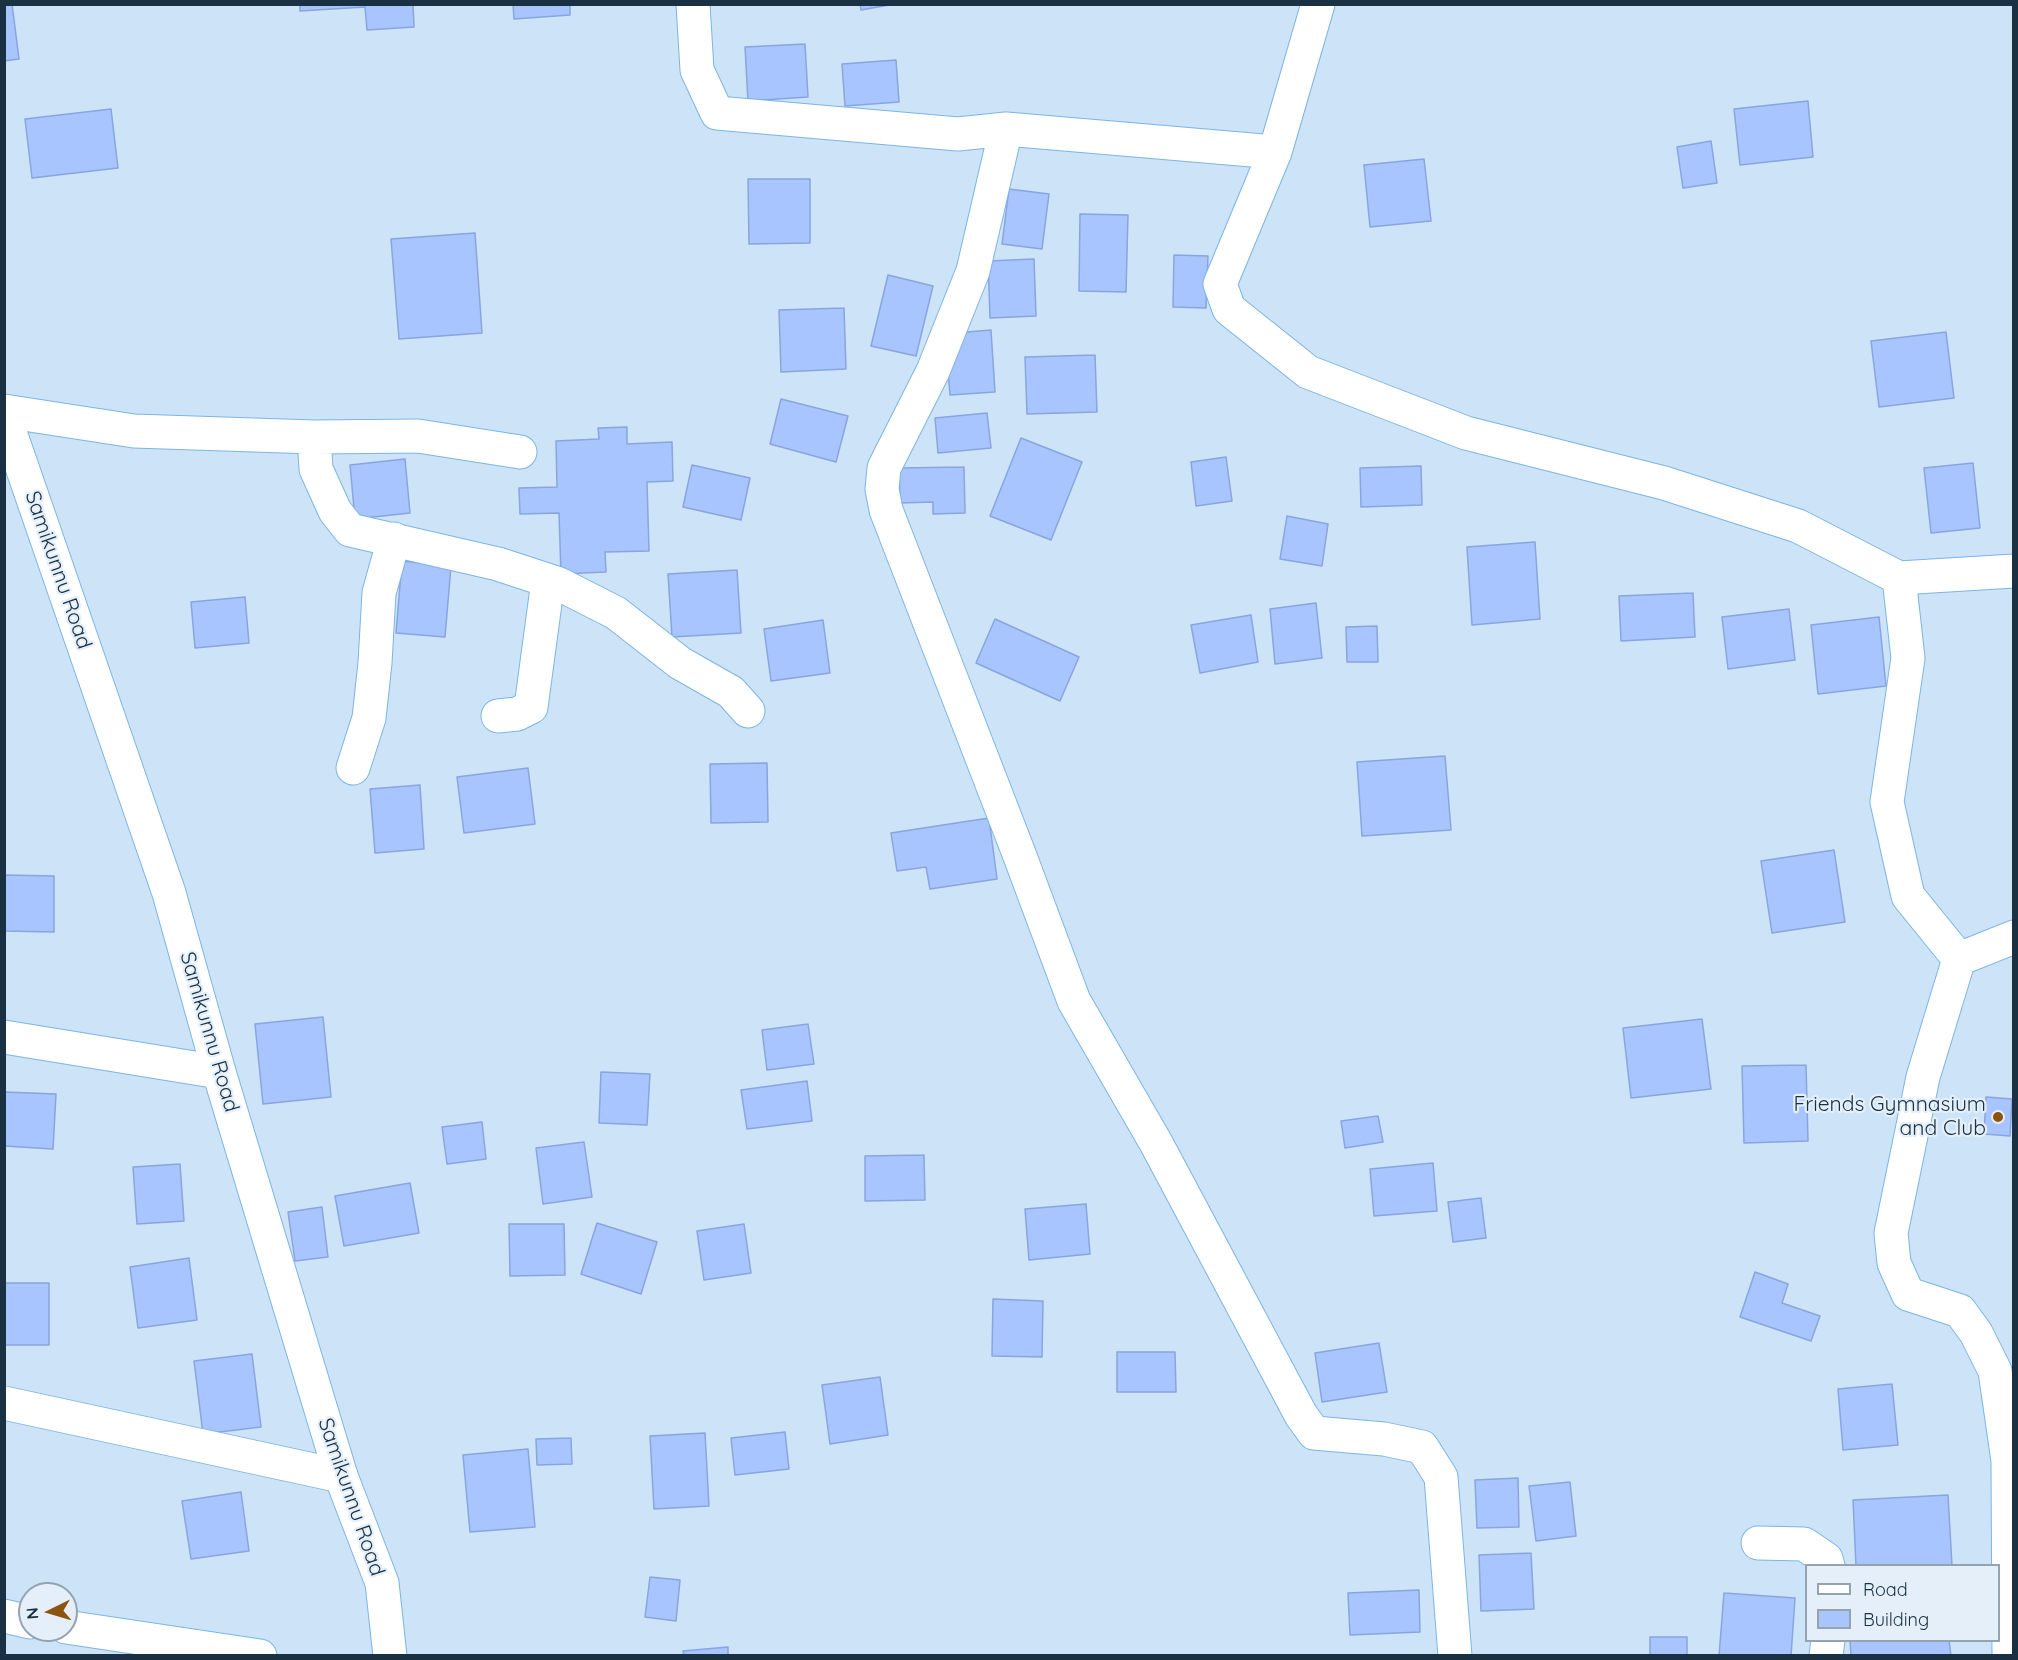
<!DOCTYPE html>
<html>
<head>
<meta charset="utf-8">
<style>
	body { margin:0 }
	#map { position:relative; width:2018px; height:1660px; overflow:hidden; background:#cde3f7; font-family:Quicksand,sans-serif }
	canvas { display:block }
	.frame { position:absolute; inset:0; border:6px solid #193143; pointer-events:none }
	.legend { position:absolute; left:1805px; top:1564px; width:195px; height:78px; box-sizing:border-box; background:#e4eff9; border:2px solid #93a3b0; margin:0; padding:8px 10px; list-style:none; font-size:18px; color:#193143 }
	.legend li { display:flex; align-items:center; gap:12px; height:30px }
	.legend b { width:30px; border:2px solid #93a3b0 }
	.north { position:absolute; left:18px; top:1582px; width:60px; height:60px; box-sizing:border-box; background:#e4eff9; border:2px solid #93a3b0; border-radius:50%; rotate:265deg; font-size:16px; font-weight:700; line-height:24px; text-align:center; color:#193143 }
	.north::after { content:''; display:block; margin:auto; width:21px; height:27px; background:#8d540d; clip-path:polygon(50% 0,100% 100%,50% 72%,0 100%) }
</style>
</head>
<body>
<div id="map">
<canvas width="2018" height="1660"></canvas>
<div class="frame"></div>
<ul class="legend">
<li><b style="height:8px;background:#fff"></b>Road</li>
<li><b style="height:16px;background:#a8c5ff"></b>Building</li>
</ul>
<div class="north">N</div>
</div>
<script>
const ctx = document.querySelector('canvas').getContext('2d');
ctx.lineJoin = 'round';
function paint(path, color) {
  ctx.fillStyle = color;
  ctx.fill(path, 'evenodd');
}
function poly(rows) {
  const path = new Path2D();
  for (const r of rows) {
    path.moveTo(r[0], r[1]);
    for (let i = 2; i < r.length; i += 2) path.lineTo(r[i], r[i + 1]);
  }
  return path;
}
function stroke(path, color, width, dash) {
  ctx.strokeStyle = color;
  ctx.lineWidth = width;
  ctx.lineCap = dash ? 'butt' : 'round';
  ctx.setLineDash(dash || []);
  ctx.stroke(path);
}
function write(font, color, halo, rows, align = 'center') {
  ctx.font = font + ' Quicksand,sans-serif';
  ctx.lineWidth = 4.5;
  ctx.setLineDash([]);
  ctx.textBaseline = 'middle';
  ctx.strokeStyle = halo;
  ctx.fillStyle = color;
  for (const [text, x, y, turn = 0] of rows) {
    ctx.save();
    ctx.translate(x, y);
    ctx.rotate((+turn || 0) * Math.PI / 180);
    ctx.textAlign = isNaN(turn) ? turn : align;
    if (halo) ctx.strokeText(text, 0, 0);
    ctx.fillText(text, 0, 0);
    ctx.restore();
  }
}
const building = poly([
	[4,4,12,4,19,59,4,61,4,4],
	[300,4,413,4,414,27,367,30,365,7,300,11,300,4],
	[513,4,570,4,570,15,514,19,513,4],
	[860,4,895,4,861,10,860,4],
	[805,44,808,97,748,101,745,47,805,44],
	[896,60,899,102,845,106,842,64,896,60],
	[1808,101,1813,157,1740,165,1734,109,1808,101],
	[111,109,118,168,32,178,25,119,111,109],
	[1711,141,1717,183,1683,188,1677,147,1711,141],
	[1424,159,1431,221,1370,227,1364,165,1424,159],
	[748,179,810,179,810,243,749,244,748,179],
	[1009,189,1049,194,1042,249,1002,244,1009,189],
	[1080,214,1128,215,1126,292,1079,291,1080,214],
	[475,233,482,333,399,339,391,239,475,233],
	[1174,255,1208,256,1206,308,1173,307,1174,255],
	[1034,259,1036,316,990,318,988,261,1034,259],
	[888,275,933,286,916,356,871,346,888,275],
	[844,308,846,369,781,372,779,310,844,308],
	[991,330,995,392,950,395,947,357,957,357,956,333,991,330],
	[1946,332,1954,398,1879,407,1871,341,1946,332],
	[1095,355,1097,412,1027,414,1025,357,1095,355],
	[781,399,848,416,836,462,770,444,781,399],
	[987,413,991,448,938,453,935,418,987,413],
	[627,427,627,444,672,442,673,481,647,482,649,551,605,552,606,572,561,574,559,513,520,514,519,488,557,487,556,441,599,439,598,428,627,427],
	[1021,438,1082,462,1051,540,990,516,1021,438],
	[1226,457,1232,501,1196,506,1191,462,1226,457],
	[405,459,410,513,355,519,350,465,405,459],
	[1973,463,1980,528,1931,533,1924,468,1973,463],
	[692,465,750,478,741,520,683,507,692,465],
	[1421,466,1422,505,1361,507,1360,468,1421,466],
	[964,467,965,513,933,514,933,502,900,503,899,468,964,467],
	[1287,516,1328,524,1322,566,1280,559,1287,516],
	[1535,542,1540,619,1472,625,1467,547,1535,542],
	[402,561,451,566,445,637,396,633,402,561],
	[737,570,741,633,672,637,668,574,737,570],
	[1693,593,1695,637,1621,641,1619,596,1693,593],
	[245,597,249,643,195,648,191,602,245,597],
	[1316,603,1322,658,1275,664,1270,609,1316,603],
	[1789,609,1795,660,1728,669,1722,617,1789,609],
	[1251,615,1258,662,1200,673,1191,625,1251,615],
	[1879,617,1886,686,1818,694,1811,625,1879,617],
	[995,619,1079,657,1060,701,976,663,995,619],
	[823,620,830,673,771,681,764,629,823,620],
	[1377,626,1378,662,1347,662,1346,627,1377,626],
	[1445,756,1451,830,1362,836,1357,762,1445,756],
	[767,763,768,822,711,823,710,764,767,763],
	[528,768,535,824,464,833,457,777,528,768],
	[420,785,424,849,375,853,370,789,420,785],
	[989,818,997,879,930,889,926,867,897,871,891,833,989,818],
	[1834,850,1845,922,1772,933,1761,861,1834,850],
	[4,875,54,876,54,932,4,931,4,875],
	[323,1017,331,1097,263,1104,255,1024,323,1017],
	[1702,1019,1711,1089,1631,1098,1623,1028,1702,1019],
	[808,1024,814,1064,767,1070,762,1030,808,1024],
	[1806,1065,1808,1141,1744,1143,1742,1066,1806,1065],
	[601,1072,650,1074,647,1125,599,1123,601,1072],
	[807,1081,812,1121,747,1129,741,1090,807,1081],
	[4,1092,56,1094,53,1149,4,1146,4,1092],
	[1986,1097,2012,1099,2010,1136,1984,1134,1986,1097],
	[1378,1116,1383,1142,1345,1148,1341,1121,1378,1116],
	[482,1122,486,1159,447,1164,442,1127,482,1122],
	[584,1142,592,1197,543,1204,536,1148,584,1142],
	[924,1155,925,1200,865,1201,865,1156,924,1155],
	[1433,1163,1437,1211,1374,1216,1370,1169,1433,1163],
	[180,1164,184,1221,137,1224,133,1167,180,1164],
	[410,1183,419,1233,344,1246,335,1196,410,1183],
	[1481,1198,1486,1238,1453,1242,1448,1202,1481,1198],
	[1086,1204,1090,1254,1029,1260,1025,1209,1086,1204],
	[322,1207,328,1257,295,1261,288,1212,322,1207],
	[597,1223,657,1242,641,1294,581,1274,597,1223],
	[509,1224,564,1224,565,1275,510,1276,509,1224],
	[744,1224,751,1273,704,1280,697,1231,744,1224],
	[189,1258,197,1320,138,1328,130,1267,189,1258],
	[1755,1272,1788,1284,1782,1303,1820,1316,1811,1341,1740,1317,1755,1272],
	[4,1283,49,1283,49,1345,4,1345,4,1283],
	[993,1299,1043,1301,1042,1357,992,1356,993,1299],
	[1379,1343,1387,1392,1322,1402,1315,1353,1379,1343],
	[1117,1352,1175,1352,1176,1392,1117,1392,1117,1352],
	[252,1354,261,1427,203,1434,194,1361,252,1354],
	[880,1377,888,1435,830,1444,822,1385,880,1377],
	[1892,1384,1898,1445,1843,1450,1838,1389,1892,1384],
	[785,1432,789,1469,735,1475,731,1438,785,1432],
	[705,1433,709,1506,654,1509,650,1436,705,1433],
	[571,1438,572,1464,537,1465,536,1439,571,1438],
	[528,1449,535,1527,470,1532,463,1455,528,1449],
	[1518,1478,1519,1527,1477,1528,1475,1480,1518,1478],
	[1570,1482,1576,1536,1536,1541,1529,1486,1570,1482],
	[241,1492,249,1551,191,1559,182,1501,241,1492],
	[1948,1495,1952,1566,1856,1566,1853,1500,1948,1495],
	[1531,1553,1534,1609,1481,1611,1479,1555,1531,1553],
	[650,1577,680,1580,676,1621,645,1617,650,1577],
	[1419,1590,1420,1632,1350,1635,1348,1593,1419,1590],
	[1724,1593,1795,1598,1791,1656,1719,1656,1724,1593],
	[1650,1637,1687,1637,1687,1656,1650,1656,1650,1637],
	[1850,1640,1949,1640,1951,1656,1851,1656,1850,1640],
	[728,1647,728,1656,684,1656,683,1651,728,1647]
]);
paint(building, '#a8c5ff');
stroke(building, '#88a5de', 1.5);
const minor = poly([
	[693,4,697,70,717,113,958,134,1006,129,1275,152],
	[1318,4,1275,152,1220,284,1229,309,1308,372,1466,433,1664,483,1798,526,1899,578,1908,658,1887,802,1908,896,1959,959],
	[1006,129,973,271,933,371,884,468,882,489,886,510,1018,851,1074,1001,1156,1143,1301,1415,1314,1433,1384,1439,1422,1447,1441,1477,1455,1656],
	[4,411,134,431,314,437,418,436,520,452],
	[314,437,316,469,335,511,350,530,498,564,559,584,616,613,680,663,731,692,748,711],
	[1899,578,2014,571],
	[498,716,517,714,531,707,548,581],
	[353,768,369,718,375,663,379,593,394,539],
	[4,1037,219,1072],
	[4,1403,341,1476],
	[1758,1543,1804,1544,1826,1559,1828,1566],
	[4,1616,30,1622],
	[66,1627,260,1656],
	[1826,1656,1828,1640],
	[2009,1656,2008,1461,1995,1371,1976,1333,1960,1311,1908,1294,1894,1263,1891,1233,1923,1077,1959,959,2014,937]
]);
const major = poly([
	[4,415,169,893,219,1072,341,1476,382,1583,390,1656]
]);
stroke(minor, '#7cb5e3', 35);
stroke(major, '#7cb5e3', 35);
stroke(minor, '#fff', 33);
stroke(major, '#fff', 33);
for (const [x, y, r, color] of [
	[1998,1117,6,"#8d540d"]
]) {
  const dot = new Path2D();
  dot.arc(x, y, r, 0, 2 * Math.PI);
  ctx.fillStyle = color;
  ctx.fill(dot);
  stroke(dot, '#e4eff9', 2);
}
write('21px', '#193143', '#e4eff9', [
	["Samikunnu Road",58,570,71],
	["Samikunnu Road",209,1032,74],
	["Samikunnu Road",351,1497,71]
]);
write('21px', '#193143', '#e4eff9', [
	["Friends Gymnasium",1986,1105],
	["and Club",1986,1129]
], 'right');
</script>
</body>
</html>
